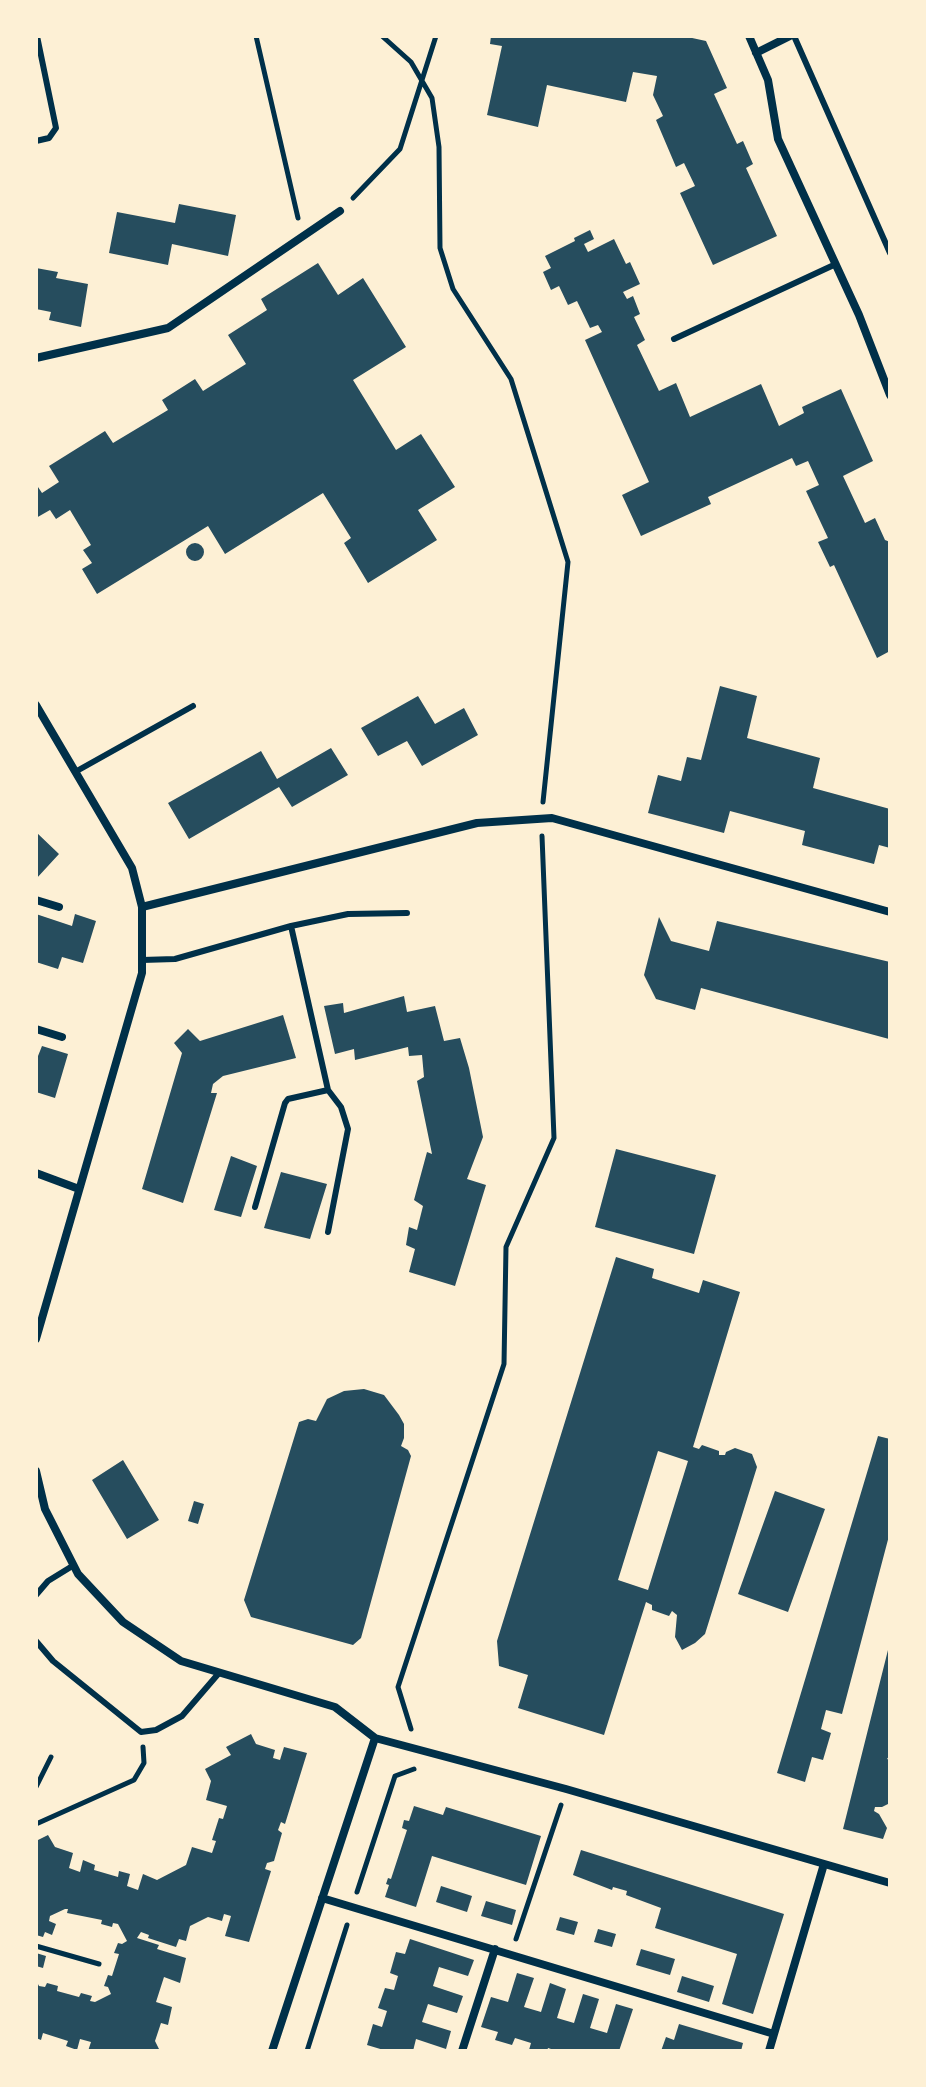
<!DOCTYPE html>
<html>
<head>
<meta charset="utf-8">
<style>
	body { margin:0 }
	#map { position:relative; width:926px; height:2087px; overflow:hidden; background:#fdf0d5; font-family:Spectral,serif }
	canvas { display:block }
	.frame { position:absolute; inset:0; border:38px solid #fdf0d5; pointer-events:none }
</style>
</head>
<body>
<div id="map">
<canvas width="926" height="2087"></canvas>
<div class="frame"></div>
</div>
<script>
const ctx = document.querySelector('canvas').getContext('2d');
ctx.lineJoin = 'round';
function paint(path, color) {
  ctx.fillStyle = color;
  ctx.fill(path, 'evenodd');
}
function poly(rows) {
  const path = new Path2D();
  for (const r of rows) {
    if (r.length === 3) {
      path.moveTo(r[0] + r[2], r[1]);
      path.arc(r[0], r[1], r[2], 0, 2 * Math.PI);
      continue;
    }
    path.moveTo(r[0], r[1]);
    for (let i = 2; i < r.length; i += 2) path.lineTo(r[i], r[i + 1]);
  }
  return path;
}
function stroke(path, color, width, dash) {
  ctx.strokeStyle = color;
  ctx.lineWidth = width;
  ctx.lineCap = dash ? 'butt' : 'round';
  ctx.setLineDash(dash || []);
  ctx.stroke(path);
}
paint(poly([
	[491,36,683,36,706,41,727,88,714,94,737,144,743,141,753,164,746,168,777,236,713,265,680,193,695,186,684,163,676,167,656,120,663,116,653,95,657,76,633,72,626,102,547,85,538,127,487,115,502,46,490,44],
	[179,204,236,215,228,256,172,244,168,265,109,253,117,212,175,223],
	[590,230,594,239,584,244,588,252,614,239,626,264,630,262,640,284,623,292,627,299,633,296,640,314,634,317,645,340,637,345,659,391,676,383,690,417,761,384,779,426,804,413,802,407,841,389,873,461,843,476,865,523,875,518,885,540,890,542,890,651,877,658,834,565,830,567,818,542,828,538,806,491,819,485,808,461,796,466,792,458,708,497,711,504,641,536,622,495,649,482,585,340,602,332,598,325,590,328,577,301,568,305,559,286,551,290,543,272,551,268,545,256,575,241,574,238],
	[318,263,338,295,363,278,406,347,353,380,396,450,421,434,455,487,418,510,437,540,368,583,344,543,351,538,323,493,225,554,208,526,97,594,82,569,92,563,83,550,91,545,70,510,56,519,50,510,36,518,36,484,42,493,59,482,49,466,105,431,113,443,168,410,162,400,195,379,203,391,246,364,228,335,267,310,261,299],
	[36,268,58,272,56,278,88,284,81,327,49,320,51,312,36,309],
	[195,552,9],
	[720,686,757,696,747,738,820,758,813,788,890,809,890,848,879,845,874,864,802,845,805,831,730,811,724,833,648,813,658,775,681,781,687,757,701,760],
	[418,696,435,724,464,708,478,735,422,766,407,741,378,756,361,728],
	[331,748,348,775,292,807,279,787,189,839,168,803,261,751,277,779],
	[36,832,59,854,36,879],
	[36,914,72,926,75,914,96,921,83,963,62,957,58,969,36,962],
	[659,917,671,941,709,951,717,921,890,962,889,1039,701,988,695,1010,656,999,644,975],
	[404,996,407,1012,435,1006,444,1041,460,1038,469,1068,483,1137,467,1179,486,1185,455,1286,409,1272,415,1249,406,1245,409,1227,417,1230,423,1206,414,1200,427,1152,432,1154,417,1081,424,1077,422,1055,409,1056,408,1047,355,1060,354,1049,335,1054,324,1006,343,1003,344,1013],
	[283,1015,296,1058,223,1076,213,1084,211,1093,217,1093,183,1203,142,1189,182,1053,174,1043,188,1029,200,1041],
	[42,1046,68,1054,55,1098,36,1092,36,1061],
	[616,1149,716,1175,694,1254,595,1227],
	[231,1156,257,1166,241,1217,214,1210],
	[281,1172,327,1184,310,1239,264,1228],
	[616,1257,654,1269,652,1278,699,1293,703,1280,740,1292,693,1447,699,1449,702,1445,719,1451,719,1455,725,1455,726,1452,735,1448,752,1454,757,1467,705,1634,695,1643,682,1650,675,1637,677,1615,672,1611,669,1616,652,1610,652,1605,646,1602,604,1735,518,1708,528,1675,499,1666,497,1641],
	[658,1451,688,1461,648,1590,618,1580],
	[364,1389,384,1395,399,1415,404,1424,404,1438,401,1446,408,1450,411,1456,361,1638,353,1645,251,1617,244,1600,299,1422,308,1419,316,1421,327,1399,344,1391],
	[878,1436,890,1439,890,1532,842,1714,826,1710,821,1729,831,1733,823,1760,812,1757,805,1782,777,1773],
	[123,1460,159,1520,127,1539,92,1480],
	[775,1491,825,1509,788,1612,738,1594],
	[194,1501,204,1504,198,1524,188,1521],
	[889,1646,890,1755,887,1759,890,1760,890,1803,882,1807,875,1807,874,1811,879,1814,887,1828,883,1839,843,1829],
	[251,1734,256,1744,275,1750,273,1758,280,1760,284,1747,307,1753,285,1824,281,1822,278,1830,282,1833,274,1861,267,1863,265,1869,271,1871,249,1942,225,1936,231,1916,224,1914,222,1921,208,1917,190,1926,186,1941,179,1939,176,1947,148,1938,149,1935,141,1932,137,1938,159,1945,157,1949,186,1958,180,1983,164,1977,156,2002,172,2007,168,2025,161,2023,155,2041,160,2051,88,2051,91,2042,80,2039,77,2050,66,2046,68,2041,43,2033,41,2040,36,2038,36,1980,39,1986,45,1987,47,1983,58,1986,57,1991,79,1997,81,1993,92,1996,90,2001,95,2002,111,1994,108,1987,104,1986,108,1975,112,1976,119,1954,114,1953,118,1943,122,1944,127,1941,118,1924,113,1923,112,1927,101,1924,102,1920,67,1913,68,1909,65,1909,50,1916,49,1921,56,1924,52,1935,45,1932,43,1937,36,1935,36,1841,48,1835,55,1847,73,1853,69,1868,80,1872,83,1860,95,1865,94,1870,118,1877,119,1871,130,1874,127,1886,138,1890,143,1874,157,1880,186,1865,192,1847,212,1853,216,1841,212,1840,219,1818,223,1819,227,1806,206,1800,211,1781,205,1769,231,1755,226,1747],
	[414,1806,443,1815,446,1807,541,1836,526,1885,432,1856,416,1907,385,1897,389,1885,386,1884,388,1878,391,1879,407,1830,402,1828,404,1820,409,1821],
	[581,1850,784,1914,753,2014,722,2004,737,1954,655,1928,661,1908,626,1895,627,1891,613,1887,612,1890,573,1875],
	[441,1886,472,1896,467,1912,436,1902],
	[486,1901,516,1910,512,1925,481,1916],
	[560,1917,578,1922,574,1935,556,1930],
	[598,1929,616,1934,612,1947,594,1942],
	[410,1939,474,1960,468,1976,439,1967,433,1986,463,1996,457,2013,428,2004,422,2022,451,2031,446,2049,416,2039,413,2051,387,2051,367,2045,373,2024,382,2027,387,2011,378,2008,385,1988,394,1990,398,1976,390,1973,396,1952,405,1954],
	[641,1949,675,1959,670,1975,636,1965],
	[36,1953,46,1956,43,1968,36,1966],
	[517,1973,534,1978,524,2007,541,2012,550,1983,566,1989,557,2018,574,2023,583,1994,599,1999,590,2028,607,2033,616,2004,633,2009,619,2051,557,2051,548,2048,547,2051,531,2051,529,2050,531,2043,515,2038,512,2045,495,2040,498,2032,481,2027,491,1997,508,2002],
	[682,1976,714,1986,709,2002,677,1992],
	[679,2024,743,2043,741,2051,661,2051,666,2037,674,2040]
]), '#264d5e');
stroke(poly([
	[256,36,298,218],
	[382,36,411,62,432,98,439,147,440,248,453,289,511,379,568,562,543,802],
	[353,198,400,149,436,36],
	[411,1729,398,1687,504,1364,506,1247,554,1138,542,836],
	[36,1787,51,1757],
	[36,1824,134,1780,144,1763,143,1747],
	[357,1892,395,1776,414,1769],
	[516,1939,561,1805],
	[36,1946,99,1964],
	[307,2051,347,1925]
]), '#003049', 5);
stroke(poly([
	[794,36,890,253],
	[36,141,49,138,56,128,37,36],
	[674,339,836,264],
	[75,772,193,706],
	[291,926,328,1090,341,1107,348,1129,328,1232],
	[142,960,175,959,291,926,348,914,407,913],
	[255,1207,285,1103,288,1099,328,1090],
	[36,1595,48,1581,74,1565],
	[36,1641,53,1661,141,1732,156,1730,182,1716,219,1673]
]), '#003049', 6);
stroke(poly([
	[749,36,768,80,778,139,859,315,890,395],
	[756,53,790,36],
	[36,358,168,328,340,211],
	[36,705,132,868,142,907,142,973,36,1339],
	[36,900,59,907],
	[142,907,477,823,552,818,890,912],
	[36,1029,62,1037],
	[36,1173,79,1189],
	[36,1471,45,1509,78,1574,123,1622,181,1661,335,1707,375,1738,566,1789,890,1883],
	[322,1898,774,2034],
	[272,2051,375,1738],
	[462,2051,495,1949],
	[769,2051,824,1864]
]), '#003049', 8);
</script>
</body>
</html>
